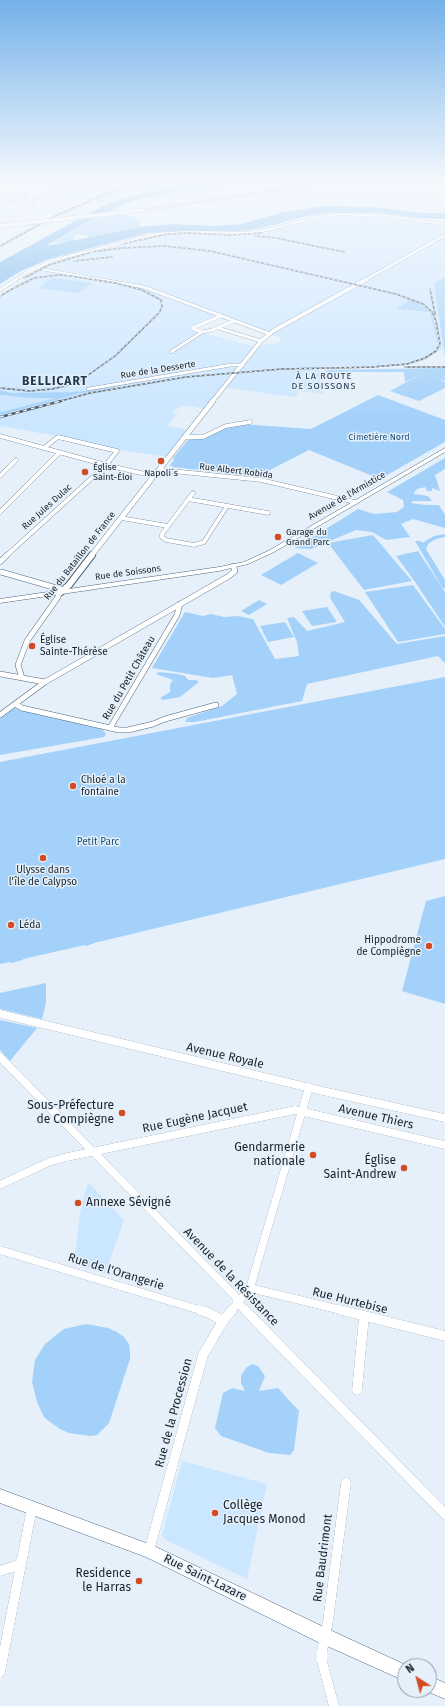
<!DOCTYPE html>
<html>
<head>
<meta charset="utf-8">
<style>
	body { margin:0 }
	#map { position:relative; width:445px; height:1706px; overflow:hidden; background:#e5f0fa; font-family:"Fira Sans",sans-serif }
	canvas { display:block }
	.north { position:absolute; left:397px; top:1658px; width:40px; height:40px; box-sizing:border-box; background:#e5f0fa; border:1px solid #939ea7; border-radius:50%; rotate:324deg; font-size:11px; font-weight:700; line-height:16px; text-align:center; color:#18222b }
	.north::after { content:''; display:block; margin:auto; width:14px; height:18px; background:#d34b20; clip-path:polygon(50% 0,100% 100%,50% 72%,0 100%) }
</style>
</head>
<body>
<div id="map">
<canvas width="445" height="1706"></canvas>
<div class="north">N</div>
</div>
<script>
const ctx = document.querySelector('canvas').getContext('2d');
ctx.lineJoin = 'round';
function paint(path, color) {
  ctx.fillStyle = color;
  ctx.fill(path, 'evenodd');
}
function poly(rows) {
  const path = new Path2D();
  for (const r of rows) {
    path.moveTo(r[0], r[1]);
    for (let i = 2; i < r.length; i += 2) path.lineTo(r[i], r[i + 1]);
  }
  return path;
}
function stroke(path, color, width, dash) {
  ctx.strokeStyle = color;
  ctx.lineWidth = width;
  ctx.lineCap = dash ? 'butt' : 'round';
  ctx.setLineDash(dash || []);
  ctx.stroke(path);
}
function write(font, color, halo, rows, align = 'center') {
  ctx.font = font + ' "Fira Sans",sans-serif';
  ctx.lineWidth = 3;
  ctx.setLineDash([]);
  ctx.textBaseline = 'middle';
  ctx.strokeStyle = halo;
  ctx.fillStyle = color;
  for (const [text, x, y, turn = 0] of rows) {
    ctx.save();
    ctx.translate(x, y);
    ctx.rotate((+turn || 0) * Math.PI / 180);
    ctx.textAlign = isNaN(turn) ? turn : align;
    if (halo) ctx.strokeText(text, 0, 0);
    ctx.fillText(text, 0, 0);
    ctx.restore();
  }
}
paint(poly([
	[64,183,124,185,135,183,190,183,152,189,116,198,105,203,50,195,50,193],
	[345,215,434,223,445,222,445,278,435,286,444,348,423,361,403,366,319,367,323,394,299,391,295,397,226,388,204,409,183,405,174,411,172,414,177,414,167,426,189,430,168,457,100,447,68,438,0,426,0,296,35,273,74,257,158,236,190,233,231,235,262,232,318,218],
	[219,318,264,333,282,338,278,343,262,344,259,348,190,329],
	[46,222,25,234,0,249,0,244,23,231,37,223],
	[88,1182,124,1220,105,1274,74,1264,80,1213],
	[182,1461,267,1484,247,1579,164,1539,162,1535]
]), '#cbe6ff');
paint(poly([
	[125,215,132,216,140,221,140,227,89,237,80,234,75,236,72,241,53,243,97,217],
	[445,277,445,357,434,283],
	[51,278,92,283,79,293,38,288],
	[411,299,420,304,431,313,436,328,438,346,430,312,397,309],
	[445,368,445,381,438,379,445,382,445,388,419,401,390,391,423,373,405,382,404,372,327,372,324,370],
	[136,381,141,382,78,394,0,415,0,411,2,412,56,398,31,398,2,395,0,395,0,390,12,393,71,392,84,391],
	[378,395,445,420,445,442,380,479,309,450,262,474,254,473,251,476,173,467,170,465,174,460,173,458,188,440,204,438,228,427,241,424,311,429],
	[445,458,445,469,435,475,440,491,432,488,432,491,427,491,425,487,417,489,413,494,428,496,432,501,413,501,411,503,426,505,439,505,445,515,445,528,413,519,401,524,410,537,386,540,372,532,356,530,311,549,295,548,358,509,374,514,397,512,404,507,403,500,387,492],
	[445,534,445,537,436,539,429,543,426,549,445,580,445,589,442,587,415,541,421,541,422,543,434,536],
	[373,535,412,581,364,590,328,543],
	[418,551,445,592,445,627,413,579,396,556],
	[298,553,318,563,281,585,261,575],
	[413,585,445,629,445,634,398,642,365,592],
	[334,591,359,600,397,644,445,636,445,663,438,656,307,684,302,701,195,722,185,722,187,718,222,706,237,694,232,675,213,678,152,668,185,612,203,616,211,614,224,617,238,616,253,619,275,659,299,656,297,642,287,618,294,617,307,631,345,622,330,598,331,592],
	[259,600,267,604,249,615,241,611],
	[327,607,337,622,312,626,302,611],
	[285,622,294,637,268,642,260,626],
	[159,672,178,674,185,676,188,680,196,680,199,682,180,697,163,700,160,698,170,692,170,684,173,680,156,674],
	[445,677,445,859,94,943,92,944,86,946,85,945,23,959,23,960,11,963,10,962,0,964,0,762],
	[16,707,100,727,106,734,104,737,0,755,0,719],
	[445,896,445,1004,402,991,426,901],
	[46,983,46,1003,42,1019,0,1009,0,993],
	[0,1020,37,1028,10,1061,0,1050],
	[86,1324,108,1328,117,1332,124,1337,129,1344,130,1353,130,1359,109,1423,97,1435,90,1436,69,1433,60,1429,50,1422,44,1417,37,1402,32,1382,35,1360,45,1344,64,1329],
	[252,1364,258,1366,265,1376,259,1391,278,1388,299,1411,294,1450,290,1455,269,1453,221,1436,215,1428,223,1393,232,1388,245,1391,241,1383,241,1376,246,1368]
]), '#a4d1fa');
paint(poly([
	[202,183,233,183,212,187,193,188,137,200,122,205,112,210,112,211,115,211,101,214,46,246,140,227,173,224,214,226,242,224,279,213,323,206,373,207,424,213,445,213,445,219,421,218,379,213,327,213,307,216,262,228,236,232,185,231,148,233,49,259,19,272,0,284,0,262,110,202,169,187]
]), '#66aceb');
paint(poly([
	[155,183,159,183,160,189,163,193,157,190,155,183]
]), '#66aceb');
const minorFar5 = poly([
	[48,197,105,203],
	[36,268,102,280],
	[15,280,25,273,54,260,156,234,188,232,248,233,267,230,317,217,338,214,387,216,445,224]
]);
const minorFar4 = poly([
	[97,279,144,287,270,334],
	[0,290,17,279],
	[218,328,261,341],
	[202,332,192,328,221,316],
	[171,352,202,332,212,330,234,321],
	[88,389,231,365,243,365]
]);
const minorFar3 = poly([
	[0,436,106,465,154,476],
	[186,437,203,437,226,426,250,422],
	[162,470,261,480,355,502],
	[0,476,16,460],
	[193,493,162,534,162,537,166,540,194,545,204,542,227,506],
	[188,499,268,513],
	[0,512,59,453],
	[121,518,168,526],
	[6,556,106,465,117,451,58,437,44,448]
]);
const minorFar2 = poly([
	[0,562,7,555],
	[1,572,60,589,58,597,27,641,18,665,22,678],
	[0,674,45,682],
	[15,704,22,708,119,730,128,730,153,724,165,719,216,705],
	[0,715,45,682,229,576,235,571,233,566],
	[110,728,177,615,180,604]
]);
const minorFar1 = poly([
	[0,1014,323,1091,445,1118],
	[0,1057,235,1296,238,1303,246,1311],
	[0,1185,49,1162,67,1157,295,1110,445,1145],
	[0,1250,203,1311],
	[250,1288,345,1311],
	[231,1311,250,1288,309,1087]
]);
const minor = poly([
	[200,1310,209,1313,223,1321],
	[245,1310,445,1514],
	[341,1310,445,1336],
	[357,1390,364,1317],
	[149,1551,203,1355,223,1321,232,1310],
	[0,1571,21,1564],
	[0,1672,32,1508],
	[334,1706,322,1661,322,1651,328,1621,346,1483]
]);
const tertiaryFar3 = poly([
	[0,191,36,196],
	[365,280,445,235]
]);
const tertiaryFar2 = poly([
	[212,402,261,341,273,331,367,279]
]);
const tertiaryFar1 = poly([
	[91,556,213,401]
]);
const tertiary = poly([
	[61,592,69,585,92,555]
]);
const secondary = poly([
	[58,183,61,183,49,193,50,199,31,207,0,231,0,228,29,205,37,202,27,199,0,205,0,203,28,197,32,195,45,195,46,192,58,183],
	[40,196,47,198,38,200,31,199,40,196],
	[445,448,445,452,274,552,248,564,219,571,0,603,0,599,219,567,244,562,270,550,445,448],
	[0,1489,154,1546,330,1630,408,1666,405,1666,405,1681,318,1642,146,1557,0,1503,0,1489],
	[429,1676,445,1683,445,1699,424,1690,429,1690,429,1676]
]);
const primary = poly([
	[321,183,327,183,143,211,141,210,321,183]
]);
stroke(minorFar5, '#4f677d', 3);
stroke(minorFar4, '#4f677d', 3.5);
stroke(minorFar3, '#4f677d', 4.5);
stroke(minorFar2, '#4f677d', 6);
stroke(minorFar1, '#4f677d', 8);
stroke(minor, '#4f677d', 10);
stroke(tertiaryFar3, '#4f677d', 3.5);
stroke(tertiaryFar2, '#4f677d', 4.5);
stroke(tertiaryFar1, '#4f677d', 5.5);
stroke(tertiary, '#4f677d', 8);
stroke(secondary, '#4f677d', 1);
stroke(primary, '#4f677d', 1);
stroke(minorFar5, '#fff', 2.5);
stroke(minorFar4, '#fff', 3);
stroke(minorFar3, '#fff', 4);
stroke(minorFar2, '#fff', 5);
stroke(minorFar1, '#fff', 8);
stroke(minor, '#fff', 10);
stroke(tertiaryFar3, '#fff', 3);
stroke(tertiaryFar2, '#fff', 4);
stroke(tertiaryFar1, '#fff', 5);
stroke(tertiary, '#fff', 6);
paint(secondary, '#fff');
paint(primary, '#fff');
const railFar1 = poly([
	[255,236,276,238,344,252],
	[122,244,167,234,189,233,231,235,261,233],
	[0,246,57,215,99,197,139,183],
	[91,252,122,248,164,246,210,251,396,294,423,304,432,312,436,321,440,344,436,351,425,358,407,364,372,367],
	[74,261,112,257],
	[24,278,49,265,95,251],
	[430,289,435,314],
	[0,296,19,285],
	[405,367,445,367],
	[0,388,30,391,52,389,69,385,84,378,115,356,159,313,162,307,161,300,142,290,116,283,71,276,59,275,34,278,14,288],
	[57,402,90,393,186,377,282,369,377,367]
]);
const rail = poly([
	[0,417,61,401]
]);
stroke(railFar1, '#4e5861', 1.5);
stroke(rail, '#4e5861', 2.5);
stroke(railFar1, '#e5f0fa', 1, [2.5]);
stroke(rail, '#e5f0fa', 1.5, [4]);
const primaryBridge = poly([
	[0,226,143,210]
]);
stroke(primaryBridge, '#4f677d', 4.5, []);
stroke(primaryBridge, '#fff', 4);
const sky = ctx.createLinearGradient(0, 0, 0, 421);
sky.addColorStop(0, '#74b1e9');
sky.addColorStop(0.43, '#f3f8fd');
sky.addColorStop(1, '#f3f8fd00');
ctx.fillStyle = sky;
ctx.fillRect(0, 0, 445, 421);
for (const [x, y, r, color] of [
	[161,461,4,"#d34b20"],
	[85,472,4,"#d34b20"],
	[278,537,4,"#d34b20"],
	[32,646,4,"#d34b20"],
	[73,786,4,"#d34b20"],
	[43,858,4,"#d34b20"],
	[11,925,4,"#d34b20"],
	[429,946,4,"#d34b20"],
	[122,1113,4,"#d34b20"],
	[313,1155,4,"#d34b20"],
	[404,1168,4,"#d34b20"],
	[78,1203,4,"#d34b20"],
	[215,1513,4,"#d34b20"],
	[139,1581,4,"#d34b20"]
]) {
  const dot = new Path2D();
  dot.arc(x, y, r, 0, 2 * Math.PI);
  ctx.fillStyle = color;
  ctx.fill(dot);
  stroke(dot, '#e5f0fa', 1.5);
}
write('9px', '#18222b', '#e5f0fa', [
	["Rue de la Desserte",158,370,-9],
	["Rue Albert Robida",236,471,7],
	["Avenue de l'Armistice",347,496,-30],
	["Rue Jules Dulac",47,507,-42],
	["Rue du Bataillon de France",80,556,-52],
	["Rue de Soissons",128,573,-8]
]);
ctx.letterSpacing = '1px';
write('9px', '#22384d', '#e5f0fa', [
	["À LA ROUTE",324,376],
	["DE SOISSONS",324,386]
]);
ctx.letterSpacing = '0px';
write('9px', '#1c4f79', '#e5f0fa', [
	["Cimetière Nord",379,437]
]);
write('9px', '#18222b', '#e5f0fa', [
	["Église",93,467],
	["Saint-Éloi",93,477],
	["Napoli´s",161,473,"center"],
	["Garage du",286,532],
	["Grand Parc",286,542]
], 'left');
write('10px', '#18222b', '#e5f0fa', [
	["Église",40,640],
	["Sainte-Thérèse",40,652],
	["Chloé a la",81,780],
	["fontaine",81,792],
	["Ulysse dans",43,870,"center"],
	["l'île de Calypso",43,882,"center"],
	["Léda",19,925],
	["Hippodrome",421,940,"right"],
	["de Compiègne",421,952,"right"]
], 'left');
write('10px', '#18222b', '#e5f0fa', [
	["Rue du Petit Château",129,678,-60]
]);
write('10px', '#1c4f79', '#e5f0fa', [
	["Petit Parc",98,842]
]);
ctx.letterSpacing = '1px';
write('bold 12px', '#22384d', '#e5f0fa', [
	["BELLICART",55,382]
]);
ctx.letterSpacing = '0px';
write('12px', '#18222b', '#e5f0fa', [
	["Avenue Royale",225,1056,13],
	["Avenue Thiers",376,1117,13],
	["Rue Eugène Jacquet",195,1118,-12],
	["Rue de l'Orangerie",116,1272,17],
	["Avenue de la Résistance",231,1277,46],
	["Rue Hurtebise",350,1301,14],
	["Rue de la Procession",174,1413,-75],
	["Rue Baudrimont",323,1558,-83],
	["Rue Saint-Lazare",205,1578,26]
]);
write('12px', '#18222b', '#e5f0fa', [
	["Sous-Préfecture",114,1106],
	["de Compiègne",114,1120],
	["Gendarmerie",305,1148],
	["nationale",305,1162],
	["Église",396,1161],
	["Saint-Andrew",396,1175],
	["Annexe Sévigné",86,1203,"left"],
	["Collège",223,1506,"left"],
	["Jacques Monod",223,1520,"left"],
	["Residence",131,1574],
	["le Harras",131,1588]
], 'right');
</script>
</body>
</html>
